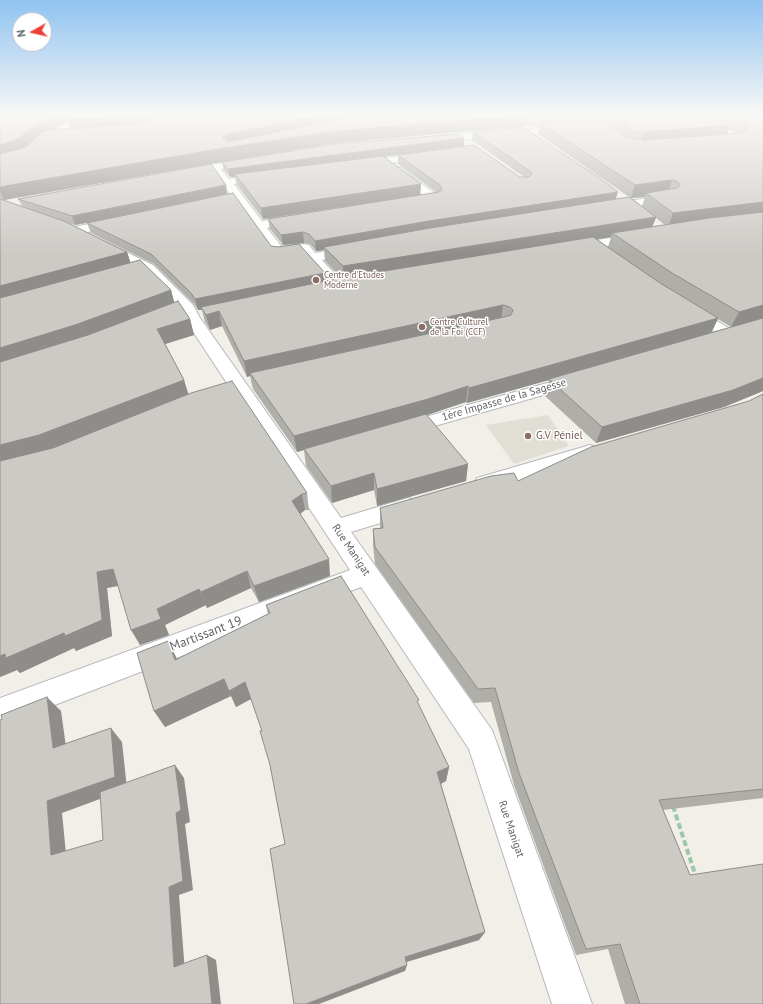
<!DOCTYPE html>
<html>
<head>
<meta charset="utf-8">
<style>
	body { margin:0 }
	#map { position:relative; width:763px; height:1004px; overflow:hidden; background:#f1efe8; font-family:"PT Sans",sans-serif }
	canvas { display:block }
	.north { position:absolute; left:12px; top:12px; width:40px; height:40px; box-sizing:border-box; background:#fff; border:1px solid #bfc1c3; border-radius:50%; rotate:262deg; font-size:11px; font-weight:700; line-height:16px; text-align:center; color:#5f6368 }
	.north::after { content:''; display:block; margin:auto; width:14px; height:18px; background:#ea4335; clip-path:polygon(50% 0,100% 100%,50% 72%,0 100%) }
</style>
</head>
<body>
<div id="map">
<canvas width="763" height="1004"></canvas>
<div class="north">N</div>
</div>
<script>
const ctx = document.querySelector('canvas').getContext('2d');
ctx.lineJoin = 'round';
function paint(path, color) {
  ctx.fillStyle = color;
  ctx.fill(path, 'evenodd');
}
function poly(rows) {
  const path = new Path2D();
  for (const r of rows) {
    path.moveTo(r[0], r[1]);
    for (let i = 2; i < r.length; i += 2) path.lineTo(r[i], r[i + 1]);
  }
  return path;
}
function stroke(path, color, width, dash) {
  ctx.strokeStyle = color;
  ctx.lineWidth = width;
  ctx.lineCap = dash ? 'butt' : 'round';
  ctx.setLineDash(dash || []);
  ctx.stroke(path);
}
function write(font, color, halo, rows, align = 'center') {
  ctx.font = font + ' "PT Sans",sans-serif';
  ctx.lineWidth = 3;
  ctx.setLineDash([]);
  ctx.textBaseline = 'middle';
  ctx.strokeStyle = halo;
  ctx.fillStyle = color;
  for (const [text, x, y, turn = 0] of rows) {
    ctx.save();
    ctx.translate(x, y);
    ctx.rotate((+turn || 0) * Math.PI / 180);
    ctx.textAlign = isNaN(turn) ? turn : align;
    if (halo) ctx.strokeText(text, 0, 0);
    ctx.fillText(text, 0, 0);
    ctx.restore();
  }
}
paint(poly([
	[548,415,569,446,514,464,486,425]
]), '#e1ded6');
const minor = poly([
	[81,114,90,114,85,121,46,143,30,158,0,166,0,160,22,154,40,139,81,114],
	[673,114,686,114,741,135,743,137,742,140,737,143,714,145,712,143,714,141,732,138,673,114],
	[568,126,571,127,573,129,571,131,433,142,428,139,433,136,568,126],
	[427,153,431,154,432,156,431,158,360,167,355,164,360,161,427,153],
	[252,158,256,159,257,161,256,163,221,169,229,179,266,174,270,175,271,177,270,179,234,184,262,221,299,215,303,216,305,219,303,222,267,228,282,247,304,244,309,245,315,253,354,246,359,247,361,250,359,253,322,260,345,285,347,288,345,291,340,292,335,291,301,253,279,256,274,255,215,174,214,172,215,170,185,175,180,172,185,169,252,158],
	[397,167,401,168,438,196,440,198,438,200,412,206,408,204,406,202,408,200,424,196,393,172,392,170,393,168,397,167],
	[668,195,672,196,674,198,672,200,609,212,605,211,603,208,605,205,609,204,668,195],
	[117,218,121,219,123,222,121,225,74,235,70,234,68,231,70,228,117,218],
	[640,233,645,234,646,237,645,240,573,252,568,251,566,248,568,245,573,244,640,233],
	[103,241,153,265,193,305,200,318,341,518,408,498,416,500,419,506,416,512,351,532,492,730,592,1004,552,1004,469,749,361,587,0,726,0,698,350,570,184,318,181,310,143,271,98,248,96,245,98,242,103,241],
	[689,305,694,307,735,332,737,335,735,338,729,340,723,338,684,313,681,310,684,307,689,305],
	[576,375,582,376,585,380,582,384,403,435,396,433,393,429,396,425,576,375],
	[590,445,597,447,600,452,597,457,485,491,477,488,474,483,477,478,590,445]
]);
stroke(minor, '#b5b8bc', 2);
stroke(poly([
	[673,806,696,877]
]), '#9cc7a9', 4, [6, 3]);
paint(minor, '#fff');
paint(poly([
	[0,114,763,114,763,391,724,407,596,443,545,396,549,380,467,403,466,402,426,415,468,464,466,481,377,506,374,490,332,503,306,466,304,450,297,452,253,389,250,376,247,377,222,326,210,330,205,322,202,310,198,310,194,304,154,264,91,233,87,223,75,225,68,223,127,252,130,262,171,290,174,303,190,319,194,335,165,344,184,380,188,395,307,493,309,510,305,510,300,514,330,576,259,602,251,588,207,608,206,605,165,625,169,635,140,645,118,586,107,588,112,636,76,651,74,648,20,673,17,670,0,677],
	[68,121,70,128,53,129],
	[524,126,539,126,538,134,629,197,616,199,473,132,472,140,524,177,520,177,398,155,398,164,436,192,420,195,421,184,384,157,464,146,222,162,224,170,230,177,235,177,237,185,263,219,394,199,268,219,270,229,283,245,304,243,310,244,316,251,324,250,325,261,341,278,326,281,325,273,271,246,157,209,227,194,226,185,18,199,22,206,4,200,215,163,337,143],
	[729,129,739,133,727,134],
	[645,197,642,206,632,198],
	[656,218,665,225,652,227],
	[611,237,608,247,597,239],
	[718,319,731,327,712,332],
	[763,394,763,798,663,810,690,875,763,1004,625,1004,608,949,576,955,514,785,491,702,474,703,375,564,373,545,373,529,380,528,380,508,518,481,749,401],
	[266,605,418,704,449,767,446,781,441,784,485,932,479,940,406,962,405,971,285,844,270,765,262,731,251,699,236,707,231,696,165,727,154,711,168,641,177,659,268,614]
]), '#afaea9');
paint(poly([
	[55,114,182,114,140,127,71,131,68,121,39,138,21,153,0,158,0,145],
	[324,114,379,114,336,131,526,115,524,126,337,143,215,163,4,200,0,191,0,187,222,137,229,134],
	[730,125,726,137,640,143,643,132],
	[464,138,464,146,237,176,235,174,235,177,230,177,228,169],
	[672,180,668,194,646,193,645,197,631,198,635,185],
	[421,184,420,195,263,219,261,208],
	[226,185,227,194,75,225,72,216],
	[618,192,615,201,324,247,324,250,316,251,315,241,429,221],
	[763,202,763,215,668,227,673,213],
	[656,217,651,230,612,233,611,237,344,280,343,266],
	[303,232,304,243,283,245,281,235],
	[127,252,132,267,0,303,0,286],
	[325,273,326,284,201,307,202,310,198,310,195,299],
	[171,290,175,305,0,367,0,348],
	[503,305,501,320,250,373,250,376,247,377,244,361],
	[763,305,763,318,731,327,739,312],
	[219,311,222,326,210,330,206,315],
	[718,318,711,333,549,379,549,380,467,403,469,388],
	[190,319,194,335,162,345,157,329],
	[763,378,763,391,724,407,596,443,602,427],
	[184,380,189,396,49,452,0,464,0,445],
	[468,386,466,402,427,415,297,452,294,436],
	[468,464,466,481,377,506,377,489],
	[374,473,374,490,332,503,331,486],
	[302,494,305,510,295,518,292,501],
	[329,559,330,576,259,602,254,586],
	[113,569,122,585,107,588,112,636,76,651,74,648,20,673,17,670,0,677,0,656,97,572],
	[247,571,251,588,207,608,201,592],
	[199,589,206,605,165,625,169,635,140,645,131,630,157,609],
	[168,641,177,659,175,660],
	[224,679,231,696,165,727,154,711],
	[245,682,251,699,236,707,229,691],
	[47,697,61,711,68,761,53,748],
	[111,728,122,742,127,789,62,813,67,864,51,855,47,801],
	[175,765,184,778,190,822,185,824,193,890,179,895,185,972,174,967,169,887],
	[449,767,446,781,434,787,437,772],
	[485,932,479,940,403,963,405,957],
	[207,955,216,960,221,1004,212,1004],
	[407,965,405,971,319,1004,306,1004]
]), '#8f8d8a');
const building = poly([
	[0,114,55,114,35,126,16,140,0,145,0,114],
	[76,114,139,114,67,120,76,114],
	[169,114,324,114,229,134,222,137,228,142,365,114,537,114,336,131,212,150,0,187,0,154,26,147,42,132,50,130,137,124,169,114],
	[612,114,702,114,730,125,643,132,634,131,612,114],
	[725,114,763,114,763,202,673,213,646,193,677,188,680,185,678,182,672,180,635,185,540,123,604,121,626,137,644,140,742,133,748,129,749,124,746,122,725,114],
	[523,127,601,179,618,192,429,221,315,241,309,234,303,232,281,235,268,219,439,192,442,190,440,185,398,155,474,145,520,177,529,177,532,174,530,171,473,132,523,127],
	[457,134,464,138,228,169,222,162,337,144,457,134],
	[383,156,421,184,261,208,235,174,383,156],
	[211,164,226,185,72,216,18,199,211,164],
	[233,193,271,246,278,247,299,244,325,273,195,299,191,293,151,254,87,223,233,193],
	[629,197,656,217,343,266,324,247,430,228,629,197],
	[0,199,64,221,127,252,0,286,0,199],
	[763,212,763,305,739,312,672,273,612,233,709,218,763,212],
	[593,237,660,283,718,318,469,388,468,386,428,399,294,436,250,373,504,317,511,315,513,310,510,307,503,305,244,361,219,311,206,315,201,307,335,279,593,237],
	[140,260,171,290,75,325,0,348,0,298,140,260],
	[178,301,190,319,157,329,184,380,39,435,0,445,0,362,88,335,178,301],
	[763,318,763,378,733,390,602,427,549,379,763,318],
	[232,381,307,493,302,494,292,501,329,559,254,586,247,571,201,592,199,589,157,609,161,619,131,630,113,569,97,572,102,620,65,636,64,633,6,658,5,654,0,656,0,461,53,448,191,393,232,381],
	[763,394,763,789,659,800,690,875,763,864,763,1004,640,1004,620,944,586,949,519,773,495,688,478,689,375,547,373,529,383,528,380,508,491,476,514,473,518,481,591,447,749,401,763,394],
	[426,414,468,464,377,489,374,473,331,486,304,449,426,414],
	[341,576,419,700,417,701,449,767,437,772,485,932,405,957,407,965,306,1004,294,1004,270,849,285,844,270,765,260,731,262,731,245,682,229,691,224,679,154,711,137,653,168,641,175,660,270,613,266,605,341,576],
	[47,697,53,748,111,728,115,777,47,801,51,855,103,840,100,792,175,765,181,810,176,813,183,881,169,887,174,967,207,955,212,1004,0,1004,0,720,2,719,1,715,47,697]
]);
paint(building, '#cccac5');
stroke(building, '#8f8d8a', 1);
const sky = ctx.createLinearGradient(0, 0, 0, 255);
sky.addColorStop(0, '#8fc3f1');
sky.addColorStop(0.45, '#f9f8f5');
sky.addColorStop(1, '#f9f8f500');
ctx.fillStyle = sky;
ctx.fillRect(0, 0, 763, 255);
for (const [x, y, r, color] of [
	[316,280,4,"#8d6e63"],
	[422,327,4,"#8d6e63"],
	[528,436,4,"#8d6e63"]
]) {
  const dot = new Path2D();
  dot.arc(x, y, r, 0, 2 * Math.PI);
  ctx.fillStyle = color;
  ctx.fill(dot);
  stroke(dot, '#fff', 1.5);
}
write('9px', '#785e54', '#fff', [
	["Centre d'Etudes",324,275],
	["Moderne",324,285],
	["Centre Culturel",430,322],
	["de la Foi (CCF)",430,332]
], 'left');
write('11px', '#5f6368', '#fff', [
	["1ère Impasse de la Sagesse",504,400,-16],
	["Rue Manigat",351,550,56],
	["Rue Manigat",511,829,71]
]);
write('11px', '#785e54', '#fff', [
	["G.V Péniel",536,436]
], 'left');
write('13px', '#5f6368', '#fff', [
	["Martissant 19",206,634,-21]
]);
</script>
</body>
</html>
